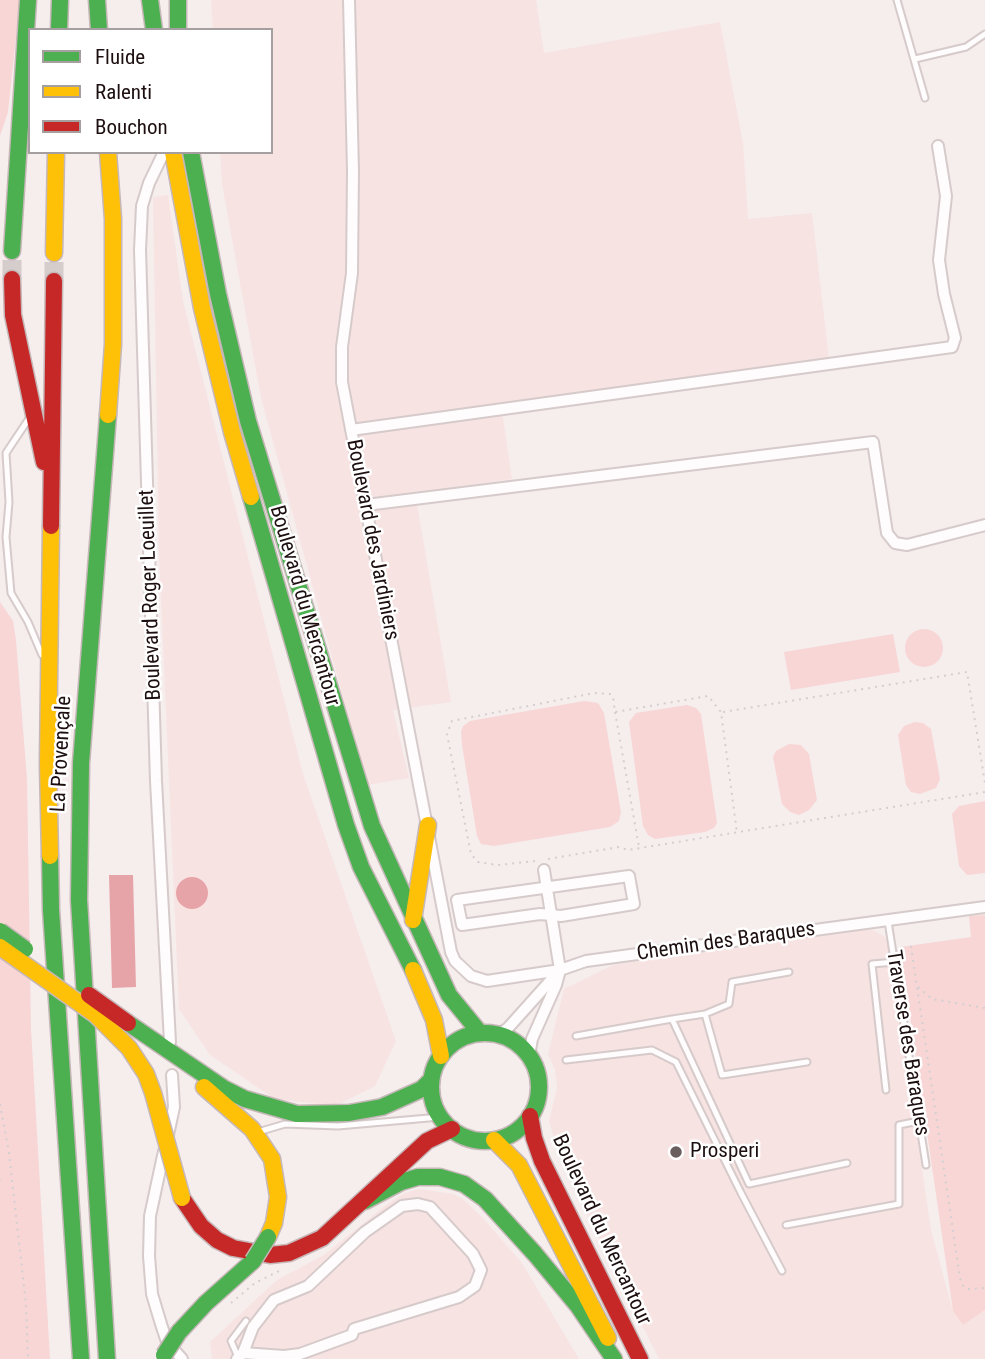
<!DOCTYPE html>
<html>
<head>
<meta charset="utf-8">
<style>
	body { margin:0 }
	#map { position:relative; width:985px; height:1359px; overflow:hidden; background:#f6eded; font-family:"Roboto Condensed",sans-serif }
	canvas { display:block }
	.legend { position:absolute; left:28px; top:28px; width:245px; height:126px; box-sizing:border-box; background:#fff; border:2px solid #a59f9f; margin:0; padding:9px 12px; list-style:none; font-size:21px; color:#1d0f10 }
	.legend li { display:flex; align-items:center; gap:14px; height:35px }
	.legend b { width:35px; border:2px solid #a59f9f }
</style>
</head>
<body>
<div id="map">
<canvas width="985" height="1359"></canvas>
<ul class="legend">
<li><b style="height:9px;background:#4caf50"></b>Fluide</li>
<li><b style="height:9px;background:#ffc107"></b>Ralenti</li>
<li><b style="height:9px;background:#c62828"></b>Bouchon</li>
</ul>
</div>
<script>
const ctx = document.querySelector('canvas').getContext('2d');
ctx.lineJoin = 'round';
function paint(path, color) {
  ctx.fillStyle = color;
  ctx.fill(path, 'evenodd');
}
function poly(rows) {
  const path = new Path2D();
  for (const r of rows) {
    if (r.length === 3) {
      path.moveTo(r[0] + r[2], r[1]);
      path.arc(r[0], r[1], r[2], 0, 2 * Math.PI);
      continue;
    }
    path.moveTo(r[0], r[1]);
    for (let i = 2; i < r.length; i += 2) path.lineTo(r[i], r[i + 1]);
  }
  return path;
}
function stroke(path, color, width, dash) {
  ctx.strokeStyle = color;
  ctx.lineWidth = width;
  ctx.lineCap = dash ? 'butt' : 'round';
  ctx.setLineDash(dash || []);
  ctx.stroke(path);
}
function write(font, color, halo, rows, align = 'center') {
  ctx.font = font + ' "Roboto Condensed",sans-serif';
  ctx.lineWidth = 5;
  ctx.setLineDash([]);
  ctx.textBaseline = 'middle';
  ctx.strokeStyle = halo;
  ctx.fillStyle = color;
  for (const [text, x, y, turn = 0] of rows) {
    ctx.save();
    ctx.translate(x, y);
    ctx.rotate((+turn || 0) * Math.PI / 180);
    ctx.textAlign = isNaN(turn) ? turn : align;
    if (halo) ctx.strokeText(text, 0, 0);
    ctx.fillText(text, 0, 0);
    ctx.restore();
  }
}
paint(poly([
	[211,0,536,0,544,53,720,22,743,143,748,219,812,213,829,359,501,405,512,479,415,493,451,702,393,710,409,778,367,785,261,398,222,184,220,152,271,152,271,30,213,30],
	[168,195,183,301,303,774,396,1041,375,1086,335,1106,275,1099,210,1055,179,1009,159,553,153,197],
	[871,929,885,937,889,944,931,1230,953,1311,963,1324,985,1310,985,1359,659,1359,575,1190,559,1155,549,1121,557,1088,555,1070,548,1054,564,989,613,965],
	[419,1189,453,1194,463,1199,482,1217,522,1263,579,1359,212,1359,210,1342,277,1280,324,1255,390,1202,405,1193]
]), '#f8e3e3');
paint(poly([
	[0,0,20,0,8,112,0,136],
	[0,602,13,621,16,640,27,779,31,1029,50,1359,0,1359],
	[924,648,19],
	[893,634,900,672,791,690,784,652],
	[584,701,598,703,604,713,621,812,619,821,610,827,494,846,481,844,477,836,462,745,461,731,463,726,470,721],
	[687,705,696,708,701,714,717,823,714,828,705,832,655,839,648,835,643,826,629,722,636,713],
	[915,722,923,723,931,729,940,779,936,788,920,794,911,792,906,785,898,735,904,726],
	[789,744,801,745,809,754,817,800,809,810,799,815,790,812,782,804,773,757,776,751],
	[985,801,985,873,967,875,959,866,952,814,959,806],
	[985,915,985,1310,963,1325,953,1311,900,947,971,937,969,916]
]), '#f8d6d6');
paint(poly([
	[109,875,133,875,136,987,112,988],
	[192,893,16]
]), '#e7a4a8');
stroke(poly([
	[12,279,12,251],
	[54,281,54,253]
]), '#d5cccc', 19, [19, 10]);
const lane = poly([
	[897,0,925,98],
	[915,59,966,47,985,34],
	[30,417,6,453,9,502,6,537,11,593,28,622,42,655],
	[888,921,926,1165],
	[705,1014,729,1004,732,982,789,972],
	[672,1019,705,1014,722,1075,807,1062],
	[576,1036,672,1019,749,1184,847,1163],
	[566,1060,652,1050,676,1062,741,1193,782,1271],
	[886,1090,872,964,895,962],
	[258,1132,285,1124,338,1126,440,1117],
	[786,1225,899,1204,899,1125,919,1121],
	[238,1357,231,1341,246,1321]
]);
const street = poly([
	[349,0,353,171,352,273,342,347,342,382,451,952,455,961,471,976,487,981,560,970,586,961,985,907],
	[164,152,149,183,142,206,140,250,156,781,170,1042],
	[351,430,952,347,955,338,944,294,939,260,946,196,938,146],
	[366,505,873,442,887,533,895,543,907,545,985,525],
	[629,876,634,904,561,916,540,914,462,925,457,900,629,876],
	[498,1035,508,1028,560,970],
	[529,1056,532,1039,556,985,560,970,544,870],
	[168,1135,174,1107,172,1075],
	[164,1151,150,1216,149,1256,152,1294,161,1324,167,1342,182,1359],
	[237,1359,243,1353,253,1327,274,1300,308,1286,365,1232,402,1206,418,1204,430,1207,473,1254,481,1270,475,1286,459,1297,354,1329,352,1335,300,1354,284,1356,243,1353]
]);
const fast = poly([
	[97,0,99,30],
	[150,0,154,30],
	[178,0,178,30],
	[59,30,60,0],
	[191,152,218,294,248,421,372,826,449,995,480,1033],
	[12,251,28,0],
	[251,497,346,825,361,867,413,970],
	[50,856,51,910,81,1359],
	[128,1023,225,1089,245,1099,297,1114,349,1113,382,1107,422,1089,431,1080],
	[485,1087,54],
	[365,1201,401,1182,418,1177,440,1177,464,1184,485,1199,535,1254,578,1306,614,1359],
	[179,1332,206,1303,253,1261],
	[107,1359,79,900,81,763,108,415]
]);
const slow = poly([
	[173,152,202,308,232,432,251,497],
	[54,253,56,152],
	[108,415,113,344,113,219,108,152],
	[50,856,48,763,51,526],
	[413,920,428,825],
	[413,970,434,1020,441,1056],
	[204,1087,252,1129,272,1159,278,1197,274,1223,268,1237],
	[494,1140,519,1165,608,1338]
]);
const jam = poly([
	[12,279,13,315,44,462],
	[51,526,54,281],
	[530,1116,534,1138,542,1161,640,1359],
	[182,1198,201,1226,217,1240,233,1248,270,1255,289,1253,322,1238,427,1141,452,1129]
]);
stroke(lane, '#d6caca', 9);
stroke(street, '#d6caca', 14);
stroke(fast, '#c6b7b8', 19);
stroke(slow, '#c6b7b8', 19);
stroke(jam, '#c6b7b8', 19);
stroke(poly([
	[615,712,639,847],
	[723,712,967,672,985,783],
	[548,859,619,847,628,850,985,792],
	[535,861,497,865,478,862,471,854,447,734,452,721,594,693,610,694,613,697,615,712,708,696,721,712,737,833],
	[911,946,960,1278,962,1285,968,1289,985,1288],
	[918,987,932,999,985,1008],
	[0,1104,9,1153,26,1305,28,1359],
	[0,1180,0,1181],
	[231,1303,255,1283,281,1270]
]), '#d3cfd0', 2, [2, 5]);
stroke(lane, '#fefcfc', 5);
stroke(street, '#fefcfc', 10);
stroke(fast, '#4caf50', 16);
stroke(slow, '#ffc107', 16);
stroke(jam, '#c62828', 16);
const fastBridge = poly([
	[0,931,25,949],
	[253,1261,268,1237],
	[164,1355,179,1332]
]);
const slowBridge = poly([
	[0,947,96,1015,129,1048,146,1074,153,1093,182,1198]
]);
const jamBridge = poly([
	[89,995,128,1023]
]);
stroke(fastBridge, '#c6b7b8', 19, []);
stroke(slowBridge, '#c6b7b8', 19, []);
stroke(jamBridge, '#c6b7b8', 19, []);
stroke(fastBridge, '#4caf50', 16);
stroke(slowBridge, '#ffc107', 16);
stroke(jamBridge, '#c62828', 16);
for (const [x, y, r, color] of [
	[676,1152,7,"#695d5d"]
]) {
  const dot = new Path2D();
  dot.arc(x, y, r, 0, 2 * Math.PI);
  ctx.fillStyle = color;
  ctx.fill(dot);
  stroke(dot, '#fff', 2.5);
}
write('21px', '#1d0f10', '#fff', [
	["Boulevard des Jardiniers",372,540,79],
	["Boulevard Roger Loeuillet",151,595,-92],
	["Boulevard du Mercantour",304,606,74],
	["La Provençale",62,754,-87],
	["Chemin des Baraques",726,942,-8],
	["Traverse des Baraques",907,1043,81],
	["Boulevard du Mercantour",601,1230,65]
]);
write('21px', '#1d0f10', '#fff', [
	["Prosperi",690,1152]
], 'left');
</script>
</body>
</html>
